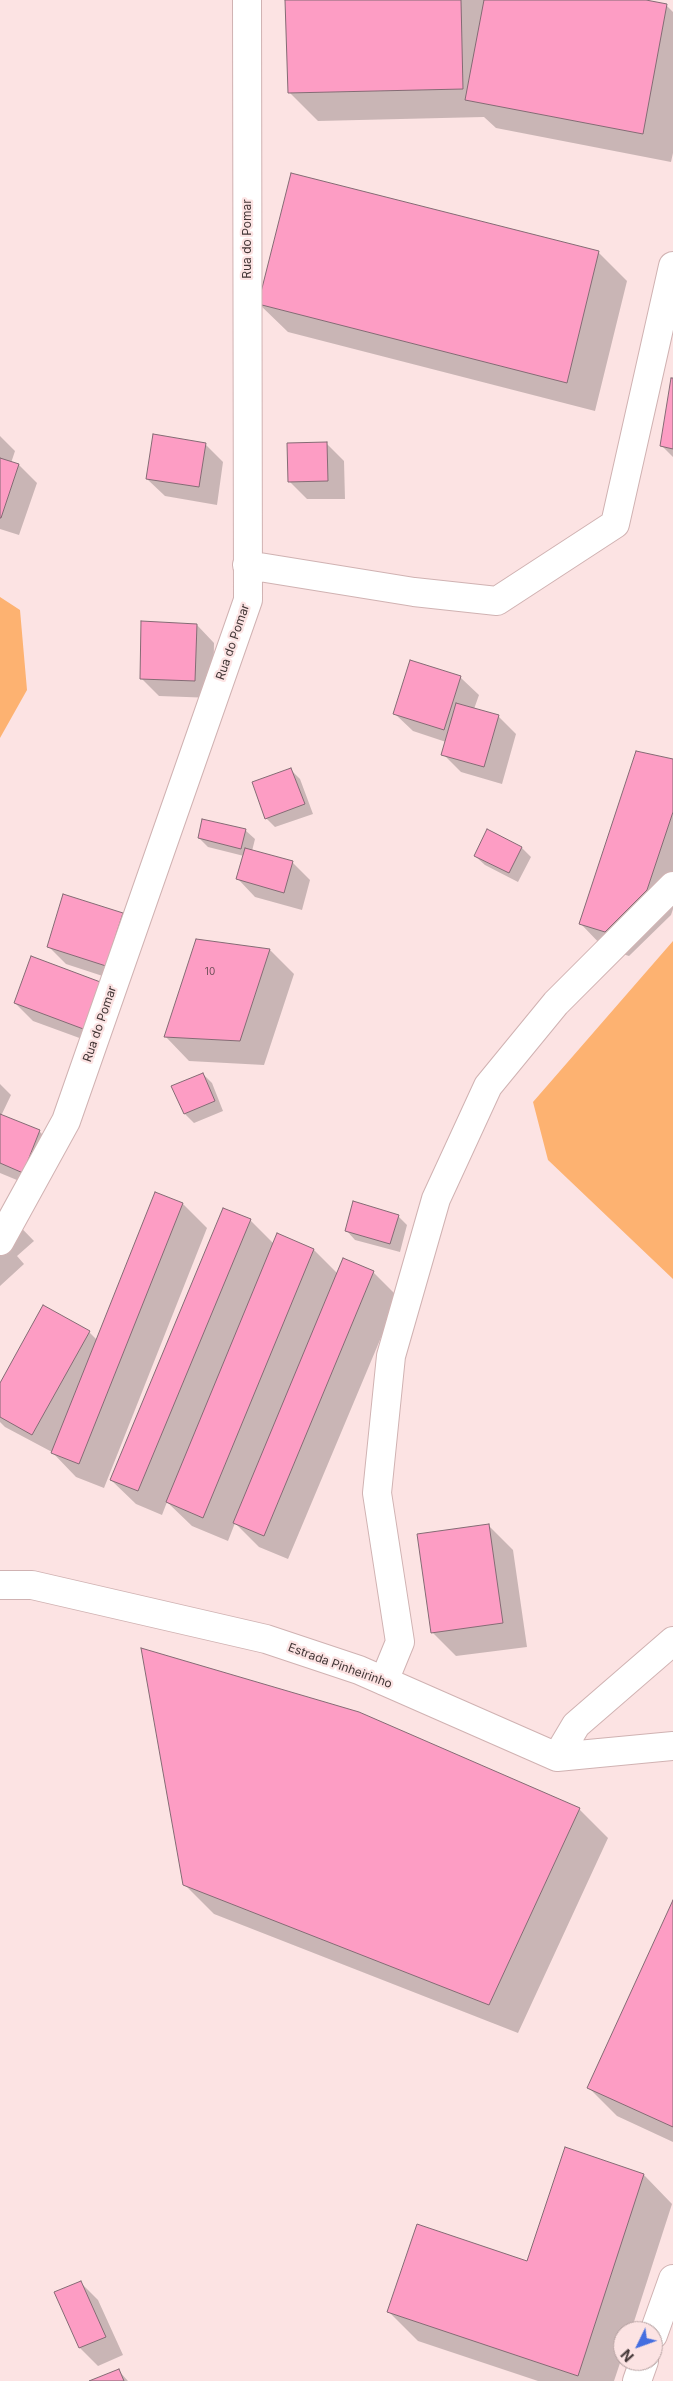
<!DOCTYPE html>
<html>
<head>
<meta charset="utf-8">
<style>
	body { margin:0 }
	#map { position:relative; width:673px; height:2381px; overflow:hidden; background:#fce3e3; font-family:Inter,sans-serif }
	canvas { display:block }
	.north { position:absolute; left:613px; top:2321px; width:50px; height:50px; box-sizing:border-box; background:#fce3e3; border:1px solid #b29e9e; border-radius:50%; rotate:228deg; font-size:14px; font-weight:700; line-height:20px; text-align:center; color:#423636 }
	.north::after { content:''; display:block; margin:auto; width:18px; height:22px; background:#446ee0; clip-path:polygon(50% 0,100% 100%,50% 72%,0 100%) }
</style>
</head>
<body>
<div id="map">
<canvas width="673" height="2381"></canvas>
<div class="north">N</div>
</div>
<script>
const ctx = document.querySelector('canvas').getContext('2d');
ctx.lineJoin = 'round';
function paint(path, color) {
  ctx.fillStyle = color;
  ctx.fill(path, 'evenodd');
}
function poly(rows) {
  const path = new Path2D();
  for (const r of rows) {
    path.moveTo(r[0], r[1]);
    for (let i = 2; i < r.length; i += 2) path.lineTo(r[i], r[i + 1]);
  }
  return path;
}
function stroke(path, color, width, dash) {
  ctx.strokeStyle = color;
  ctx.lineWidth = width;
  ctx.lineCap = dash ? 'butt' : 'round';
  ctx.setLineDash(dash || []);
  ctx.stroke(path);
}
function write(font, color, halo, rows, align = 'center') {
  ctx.font = font + ' Inter,sans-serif';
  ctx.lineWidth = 4.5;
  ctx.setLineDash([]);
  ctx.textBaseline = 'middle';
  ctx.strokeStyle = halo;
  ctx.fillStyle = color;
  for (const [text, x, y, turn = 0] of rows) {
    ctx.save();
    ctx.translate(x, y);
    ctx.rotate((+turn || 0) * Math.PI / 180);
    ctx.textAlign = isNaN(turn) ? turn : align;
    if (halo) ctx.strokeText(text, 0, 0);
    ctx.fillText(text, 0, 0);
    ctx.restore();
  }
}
paint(poly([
	[0,597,20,610,27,690,0,738],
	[673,941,673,1279,548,1160,533,1102]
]), '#fdb271');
paint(poly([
	[286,0,640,0,666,5,673,12,673,153,671,162,496,128,484,117,318,121,289,92],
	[598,252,627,281,595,411,288,332,259,304],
	[673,379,673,457,661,445],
	[0,436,15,451,11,463,19,465,37,483,19,535,0,529],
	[326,443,344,461,345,499,307,499,289,481],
	[205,444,223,462,217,505,165,496,147,479],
	[197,625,214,643,213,698,159,696,141,678],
	[411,662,461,678,479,695,474,709,498,716,516,734,502,784,461,772,443,754,446,742,413,731,395,714],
	[673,760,673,909,671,915,629,956,604,948,580,923],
	[291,770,300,779,313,814,275,827,266,818],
	[245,830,255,839,252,851,292,862,310,880,302,910,255,897,238,879,244,856,208,847,199,838],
	[522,848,531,857,518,882,485,865,475,856],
	[122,914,140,932,124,983,66,964,48,946],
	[197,941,270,950,294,974,264,1065,189,1061,165,1036],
	[103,984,104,1047,33,1021,15,1003],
	[203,1074,212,1083,223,1111,194,1123,185,1114,173,1087],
	[0,1084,11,1095,1,1116,39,1131,57,1149,41,1190,0,1173],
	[156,1193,183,1204,207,1228,104,1488,76,1477,52,1452,5,1427,0,1422,0,1386,89,1332,97,1340],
	[3,1209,34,1241,17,1256,24,1264,0,1286,0,1211],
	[398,1216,407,1225,400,1252,355,1240,346,1230],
	[250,1220,274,1244,277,1235,314,1250,338,1274,373,1272,398,1297,288,1559,259,1547,235,1523,228,1541,192,1526,167,1502,162,1515,136,1504,111,1480],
	[489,1526,513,1550,527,1647,456,1656,432,1632],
	[579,1809,608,1838,518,2033,214,1914,185,1885],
	[673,1903,673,2142,617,2116,588,2087],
	[644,2175,672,2204,631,2331,623,2331,623,2354,614,2381,538,2381,418,2341,389,2312,528,2263],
	[80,2282,98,2300,123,2355,98,2366,80,2348,56,2293],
	[119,2371,128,2381,92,2381]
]), '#0003');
const building = poly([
	[285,0,461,0,463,89,288,93,285,0],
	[484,0,646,0,667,4,643,134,465,100,484,0],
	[291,173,599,251,567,383,258,304,291,173],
	[671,378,673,378,673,449,660,446,671,378],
	[153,434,206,443,199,487,146,479,153,434],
	[327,442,328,481,288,482,287,443,327,442],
	[0,458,19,464,1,518,0,518,0,458],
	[141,621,197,624,195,681,140,679,141,621],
	[410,660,461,676,444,730,393,714,410,660],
	[456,703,499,715,484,767,441,755,456,703],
	[636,751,673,759,673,812,647,890,605,932,579,924,636,751],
	[291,768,305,804,265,819,252,782,291,768],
	[202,819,246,829,241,849,198,838,202,819],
	[487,829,522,847,509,873,474,856,487,829],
	[245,848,293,861,284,893,236,879,245,848],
	[63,894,123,913,106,966,47,947,63,894],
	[196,939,270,949,240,1041,164,1037,196,939],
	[31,956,103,983,86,1030,14,1003,31,956],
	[203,1073,215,1101,184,1114,171,1086,203,1073],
	[0,1114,40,1130,23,1173,0,1163,0,1114],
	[155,1192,183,1203,79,1464,51,1453,155,1192],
	[353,1201,399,1215,390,1244,345,1231,353,1201],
	[223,1208,251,1219,138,1491,110,1480,223,1208],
	[277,1233,314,1249,203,1518,166,1502,277,1233],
	[343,1258,374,1271,264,1536,233,1523,343,1258],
	[43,1305,90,1331,32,1435,0,1417,0,1383,43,1305],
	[489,1524,503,1623,431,1633,417,1534,489,1524],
	[141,1648,359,1712,580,1808,489,2005,183,1885,141,1648],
	[673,1900,673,2127,587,2088,673,1900],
	[565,2147,644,2174,578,2376,387,2312,417,2224,527,2261,565,2147],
	[81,2281,106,2337,79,2348,54,2292,81,2281],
	[119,2369,124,2381,89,2381,119,2369]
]);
paint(building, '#fd9dc4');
stroke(building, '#846b74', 1);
const minor = poly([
	[247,565,414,592,497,601,615,524,673,266],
	[0,1241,66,1121,248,600,247,0],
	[0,1585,32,1585,266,1639,359,1670,557,1757,673,1746],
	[384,1681,400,1642,377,1493,391,1356,436,1199,488,1086,556,1003,673,886],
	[557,1757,576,1725,673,1641],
	[653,2335,673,2279],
	[637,2381,644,2361]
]);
stroke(minor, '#d0b2b2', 30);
stroke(minor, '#fff', 28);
write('10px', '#71505a', null, [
	["10",210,972]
]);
write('12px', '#423636', '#fce3e3', [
	["Rua do Pomar",247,239,-90],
	["Rua do Pomar",233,642,-71],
	["Rua do Pomar",100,1024,-71],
	["Estrada Pinheirinho",340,1666,20]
]);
</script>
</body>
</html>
